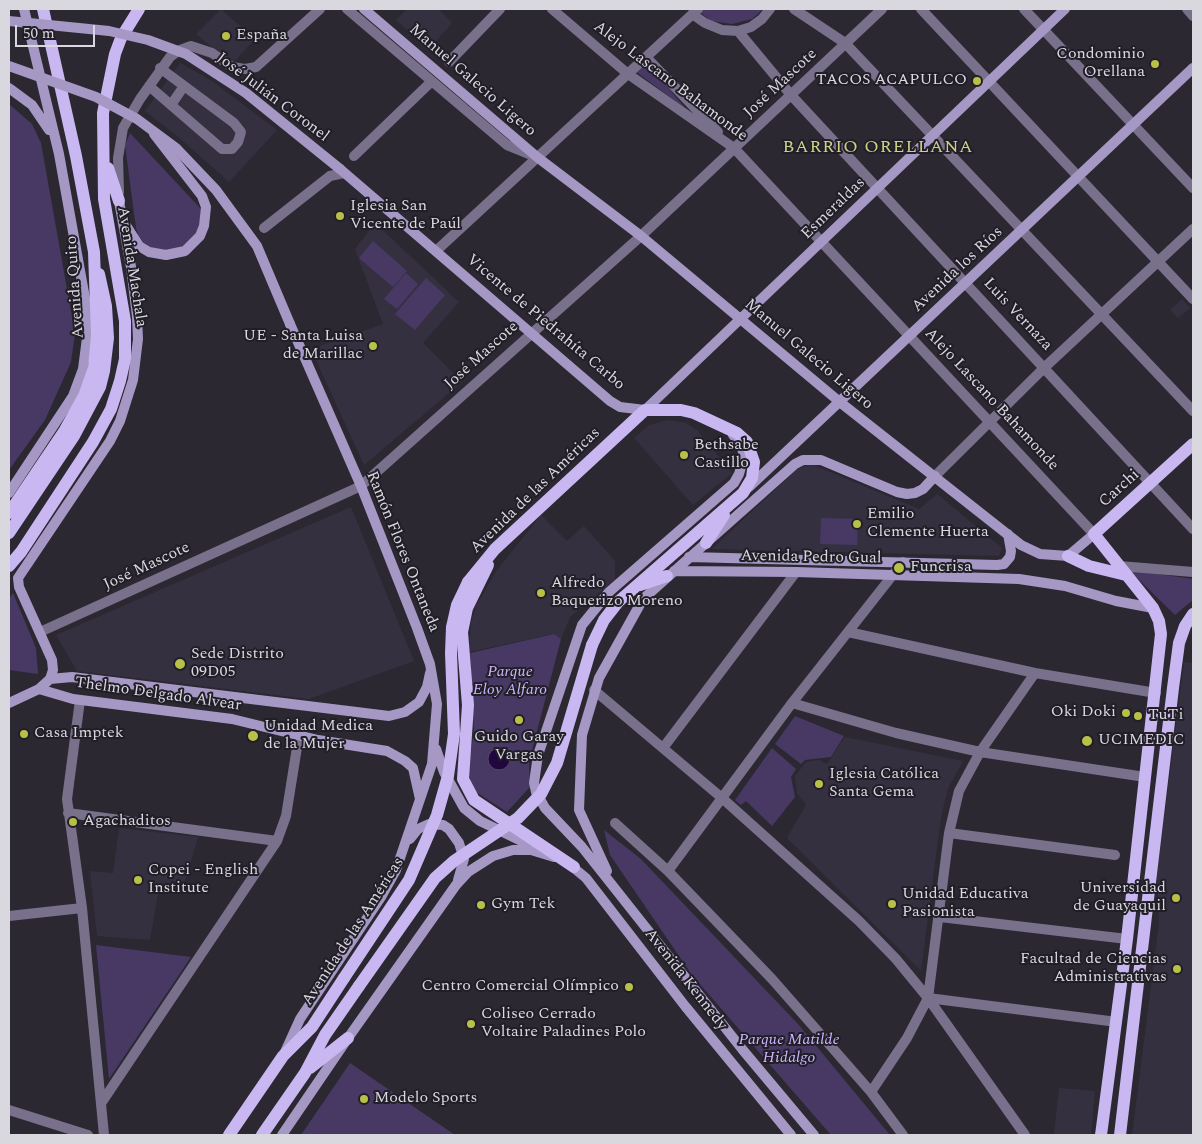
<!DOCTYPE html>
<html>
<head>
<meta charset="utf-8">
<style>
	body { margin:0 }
	#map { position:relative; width:1202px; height:1144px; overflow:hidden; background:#2b2832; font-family:Spectral,serif }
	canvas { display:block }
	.frame { position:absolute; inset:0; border:10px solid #dad8df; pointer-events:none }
	.scale { position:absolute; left:15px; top:25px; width:80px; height:22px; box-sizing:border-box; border:2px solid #dad8df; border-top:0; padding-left:6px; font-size:15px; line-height:18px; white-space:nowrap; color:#dad8df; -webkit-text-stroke:4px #211e28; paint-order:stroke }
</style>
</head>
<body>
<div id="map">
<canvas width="1202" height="1144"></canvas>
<div class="frame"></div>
<div class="scale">50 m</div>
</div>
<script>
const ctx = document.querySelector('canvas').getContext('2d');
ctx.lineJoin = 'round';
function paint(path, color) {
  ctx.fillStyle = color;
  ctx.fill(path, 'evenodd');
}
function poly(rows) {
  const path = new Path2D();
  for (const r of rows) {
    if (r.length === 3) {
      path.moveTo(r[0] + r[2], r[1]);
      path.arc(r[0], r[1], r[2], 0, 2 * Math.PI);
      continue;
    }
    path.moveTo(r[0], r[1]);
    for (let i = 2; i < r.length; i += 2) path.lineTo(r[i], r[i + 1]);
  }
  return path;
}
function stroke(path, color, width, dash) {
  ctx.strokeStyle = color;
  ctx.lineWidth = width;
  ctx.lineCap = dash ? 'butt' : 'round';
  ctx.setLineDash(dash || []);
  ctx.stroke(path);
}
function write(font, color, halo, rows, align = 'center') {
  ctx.font = font + ' Spectral,serif';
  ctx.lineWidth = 4;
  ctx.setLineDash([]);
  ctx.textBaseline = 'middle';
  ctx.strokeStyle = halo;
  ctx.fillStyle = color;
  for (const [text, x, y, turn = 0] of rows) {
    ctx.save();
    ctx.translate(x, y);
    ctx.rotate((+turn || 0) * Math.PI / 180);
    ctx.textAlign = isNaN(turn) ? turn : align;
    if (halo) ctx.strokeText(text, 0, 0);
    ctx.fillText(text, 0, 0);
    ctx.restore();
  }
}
paint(poly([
	[221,9,255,39,234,62,227,60,196,34],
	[407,9,438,9,452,23,429,49,396,20],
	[180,63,212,81,277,130,229,182,183,141,145,111],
	[375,223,459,302,423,343,462,382,364,465,311,349,383,324,355,249],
	[1182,299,1190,308,1178,318,1170,310],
	[668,420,686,423,697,430,732,473,693,505,634,438,649,425],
	[811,464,919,509,937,494,1002,548,999,556,712,549,797,469],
	[351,507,414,661,309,699,77,671,56,635],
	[541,515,567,541,584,526,615,561,615,580,570,617,561,639,553,634,469,652,471,622,476,606,497,570],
	[1184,662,1193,663,1193,1135,1132,1135,1159,923,1157,874],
	[845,737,963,761,948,788,941,817,921,971,787,838,806,805,797,793,795,776,806,762,819,760,827,764],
	[119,828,198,837,182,891,159,888,150,940,97,936,90,871,113,873],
	[1059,1088,1095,1091,1091,1135,1054,1135]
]), '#353040');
paint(poly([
	[701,9,763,9,752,19,732,24,711,21,699,11],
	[646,62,686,109,635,71],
	[9,104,32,124,41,143,75,334,71,362,45,420,9,470],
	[130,133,201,209,200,227,189,244,172,251,152,248,140,241,136,228,125,145],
	[373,241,407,271,393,287,359,258],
	[406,273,418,284,397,309,384,299],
	[426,278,445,295,415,330,395,314],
	[821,518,858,519,857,545,820,544],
	[1129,570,1193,579,1193,600,1175,615],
	[13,593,36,648,38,674,9,670,9,599],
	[554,634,561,639,529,762,530,787,507,812,473,790,468,771,474,730,470,653],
	[795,716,844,736,831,757,805,760,801,764,775,744],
	[772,748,796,769,791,777,795,797,772,826,746,801,741,805,735,800],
	[604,830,641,859,798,1024,890,1135,831,1135,692,975,610,855],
	[96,945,191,957,109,1079,102,1007],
	[350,1063,455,1135,301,1135]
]), '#473964');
const water = poly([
	[499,759,11]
]);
paint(water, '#20073e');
stroke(water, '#58466e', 1);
stroke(poly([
	[347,9,507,145,534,156],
	[552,9,628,74,734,148,1094,534],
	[794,9,845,43,1193,411],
	[921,9,1193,299],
	[1024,9,1193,188],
	[1187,9,1193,16],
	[692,14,705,23,722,30,738,31,751,27,762,19,770,9],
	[738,31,791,95,1193,529],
	[646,57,718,132],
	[449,62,500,9],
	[149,86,222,149,232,149,238,142,241,132,234,123,160,68],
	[171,105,184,86],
	[354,156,431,82],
	[119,192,118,158,123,128,140,99,170,57,180,50,191,46,212,53,232,67,245,69,256,67,320,9],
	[264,228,330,176,344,173],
	[436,251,698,9],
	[935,476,1045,367,1193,229],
	[1119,566,1193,572],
	[40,632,361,486,641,236,882,9],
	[848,632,1035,673,1156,693],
	[594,690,722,798,859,921,896,959,928,998,1025,1135],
	[80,700,67,799,82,908,104,1135],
	[792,703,896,733,980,752,1145,777],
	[663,748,796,572],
	[68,813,277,841],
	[615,823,668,871,772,979,871,1092,903,1135],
	[949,833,1115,855],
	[668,871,792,703,903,562],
	[9,916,82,908],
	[940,917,1127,939],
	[928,998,1117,1022],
	[871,1092,907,1038,928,998,949,833,959,791,980,752,1035,673],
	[102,1102,277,841,286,816,299,735],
	[9,1110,88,1135]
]), '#79718c', 10);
stroke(poly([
	[364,9,537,157,641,236,841,403,1021,545,1040,554,1068,556,1094,534],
	[9,88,32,105,49,130],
	[340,169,610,401,620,407,645,410,1065,9],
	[127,227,139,246,149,252,166,255,185,251,200,236,204,226,206,207,202,196,154,134],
	[733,435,741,444,744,456,739,474,734,483,609,592,582,625,538,755,534,783,536,792,545,808,582,847,742,1049,814,1135],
	[749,487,1193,68],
	[9,493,73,396,83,369,87,338,86,304,59,154,24,9],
	[689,557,997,565,1004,564,1010,557,1011,551,1008,534],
	[674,571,796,572,1019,579,1065,586,1116,601,1153,608],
	[50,679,72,677,389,716,405,712,419,702,427,687,430,673],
	[39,689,73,699,232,719,318,740,387,751,405,761,413,768,420,799],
	[9,703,39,689,50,679,53,670,52,660,19,587,18,578,110,441,120,421,133,380,138,339,137,317,131,267,119,201],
	[436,749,444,772,464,808,480,821,538,849],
	[410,839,418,829,429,824,443,825,449,829,459,843,464,859,458,880],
	[569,864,586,878,685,1006,791,1135],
	[607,871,579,810,582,735,599,678,643,599,795,464,803,460,821,460,897,492,907,494,915,493,923,489,935,476],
	[285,1052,300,1019,381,897,396,870,432,764,437,704,430,664,417,628,361,486,290,324],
	[282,1135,348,1038,456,885,468,872,493,856,513,850,531,850,554,857]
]), '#a598c5', 10);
stroke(poly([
	[108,168,119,201],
	[9,513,65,430,84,396,94,368,97,335,94,252,76,156,43,9],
	[9,533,74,436,100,387,104,371,108,338,106,306,99,274],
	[706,543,724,515],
	[1068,556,1089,566,1126,575],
	[488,565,467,608,462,632,468,705,463,779,474,800,574,867],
	[9,566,21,552,93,442,111,409,120,381,125,359,125,321,104,199,103,113,115,54,121,38,139,9],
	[468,582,495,549,645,410,681,410,694,413,737,433,747,442,754,462,752,478,743,493,618,602,604,620,592,645],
	[640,585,667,576],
	[310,1068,348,1038],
	[229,1135,283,1056,312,1027,344,978],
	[262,1135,305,1073,325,1035,359,986],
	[1101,1135,1127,939,1161,634,1159,621,1153,608,1094,534,1193,444],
	[1120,1135,1173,688,1179,643,1185,626,1193,614]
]), '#c8b7f1', 12);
stroke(poly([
	[9,21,109,31,148,40,186,54,246,93,340,169],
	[9,66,96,97,137,119,176,148,216,190,257,246,290,324]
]), '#a598c5', 10);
stroke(poly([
	[344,978,409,880,437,815,448,776,454,734,451,653,452,627,457,605,468,582],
	[359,986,435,878,454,861,518,818,541,794,557,763,592,645]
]), '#c8b7f1', 12);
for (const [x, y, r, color] of [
	[226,36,5,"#b8c147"],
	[1155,64,5,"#b8c147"],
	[977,81,5,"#b8c147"],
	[340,216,5,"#b8c147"],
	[373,346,5,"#b8c147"],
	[684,455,5,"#b8c147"],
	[857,524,5,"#b8c147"],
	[899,568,6,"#b8c147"],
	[541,593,5,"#b8c147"],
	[180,664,6,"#b8c147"],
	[1126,713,5,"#b8c147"],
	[1138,716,5,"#b8c147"],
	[519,720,5,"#b8c147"],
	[24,734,5,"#b8c147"],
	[253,736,6,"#b8c147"],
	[1087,741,6,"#b8c147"],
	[819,784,5,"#b8c147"],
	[73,822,5,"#b8c147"],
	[138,880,5,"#b8c147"],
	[1176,898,5,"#b8c147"],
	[892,904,5,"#b8c147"],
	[481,905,5,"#b8c147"],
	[1177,969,5,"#b8c147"],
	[629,987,5,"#b8c147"],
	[471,1024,5,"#b8c147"],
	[364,1099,5,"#b8c147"]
]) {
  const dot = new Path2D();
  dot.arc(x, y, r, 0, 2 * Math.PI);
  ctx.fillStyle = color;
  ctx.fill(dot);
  stroke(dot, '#211e28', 2);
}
write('16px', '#dad8df', '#211e28', [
	["España",236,36],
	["Condominio",1145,55,"right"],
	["Orellana",1145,73,"right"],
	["TACOS ACAPULCO",967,81,"right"],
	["Iglesia San",350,207],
	["Vicente de Paúl",350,225],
	["UE - Santa Luisa",363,337,"right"],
	["de Marillac",363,355,"right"],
	["Bethsabe",694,446],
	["Castillo",694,464],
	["Emilio",867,515],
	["Clemente Huerta",867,533],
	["Funcrisa",910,568],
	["Alfredo",551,584],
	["Baquerizo Moreno",551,602],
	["Sede Distrito",191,655],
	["09D05",191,673],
	["Oki Doki",1116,713,"right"],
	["TuTi",1148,716],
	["Unidad Medica",264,727],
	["de la Mujer",264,745],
	["Casa Imptek",34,734],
	["Guido Garay",519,738,"center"],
	["Vargas",519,756,"center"],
	["UCIMEDIC",1098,741],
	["Iglesia Católica",829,775],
	["Santa Gema",829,793],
	["Agachaditos",83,822],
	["Copei - English",148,871],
	["Institute",148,889],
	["Universidad",1166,889,"right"],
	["de Guayaquil",1166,907,"right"],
	["Unidad Educativa",902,895],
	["Pasionista",902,913],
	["Gym Tek",491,905],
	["Facultad de Ciencias",1167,960,"right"],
	["Administrativas",1167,978,"right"],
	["Centro Comercial Olímpico",619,987,"right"],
	["Coliseo Cerrado",481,1015],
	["Voltaire Paladines Polo",481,1033],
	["Modelo Sports",374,1099]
], 'left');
write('16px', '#dad8df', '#211e28', [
	["Manuel Galecio Ligero",472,81,41],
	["Alejo Lascano Bahamonde",670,82,37],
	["José Mascote",781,84,-43],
	["José Julián Coronel",272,98,37],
	["Esmeraldas",834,209,-44],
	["Avenida Machala",131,267,81],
	["Avenida los Ríos",958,270,-43],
	["Avenida Quito",76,287,-94],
	["Luis Vernaza",1017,315,47],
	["Vicente de Piedrahíta Carbo",545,323,40],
	["Manuel Galecio Ligero",808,355,40],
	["José Mascote",482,356,-42],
	["Alejo Lascano Bahamonde",991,400,47],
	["Carchi",1120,489,-42],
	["Avenida de las Américas",536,491,-44],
	["Ramón Flores Ontaneda",402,552,68],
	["Avenida Pedro Gual",811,558,1],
	["José Mascote",147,567,-25],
	["Thelmo Delgado Alvear",158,695,8],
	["Avenida de las Américas",354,932,-57],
	["Avenida Kennedy",685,980,52]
]);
write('italic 16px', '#cbb5fd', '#211e28', [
	["Parque",510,673],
	["Eloy Alfaro",510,691],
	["Parque Matilde",789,1041],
	["Hidalgo",789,1059]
]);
ctx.letterSpacing = '1px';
write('18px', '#cad285', '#211e28', [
	["BARRIO ORELLANA",878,148]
]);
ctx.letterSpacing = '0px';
</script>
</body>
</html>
